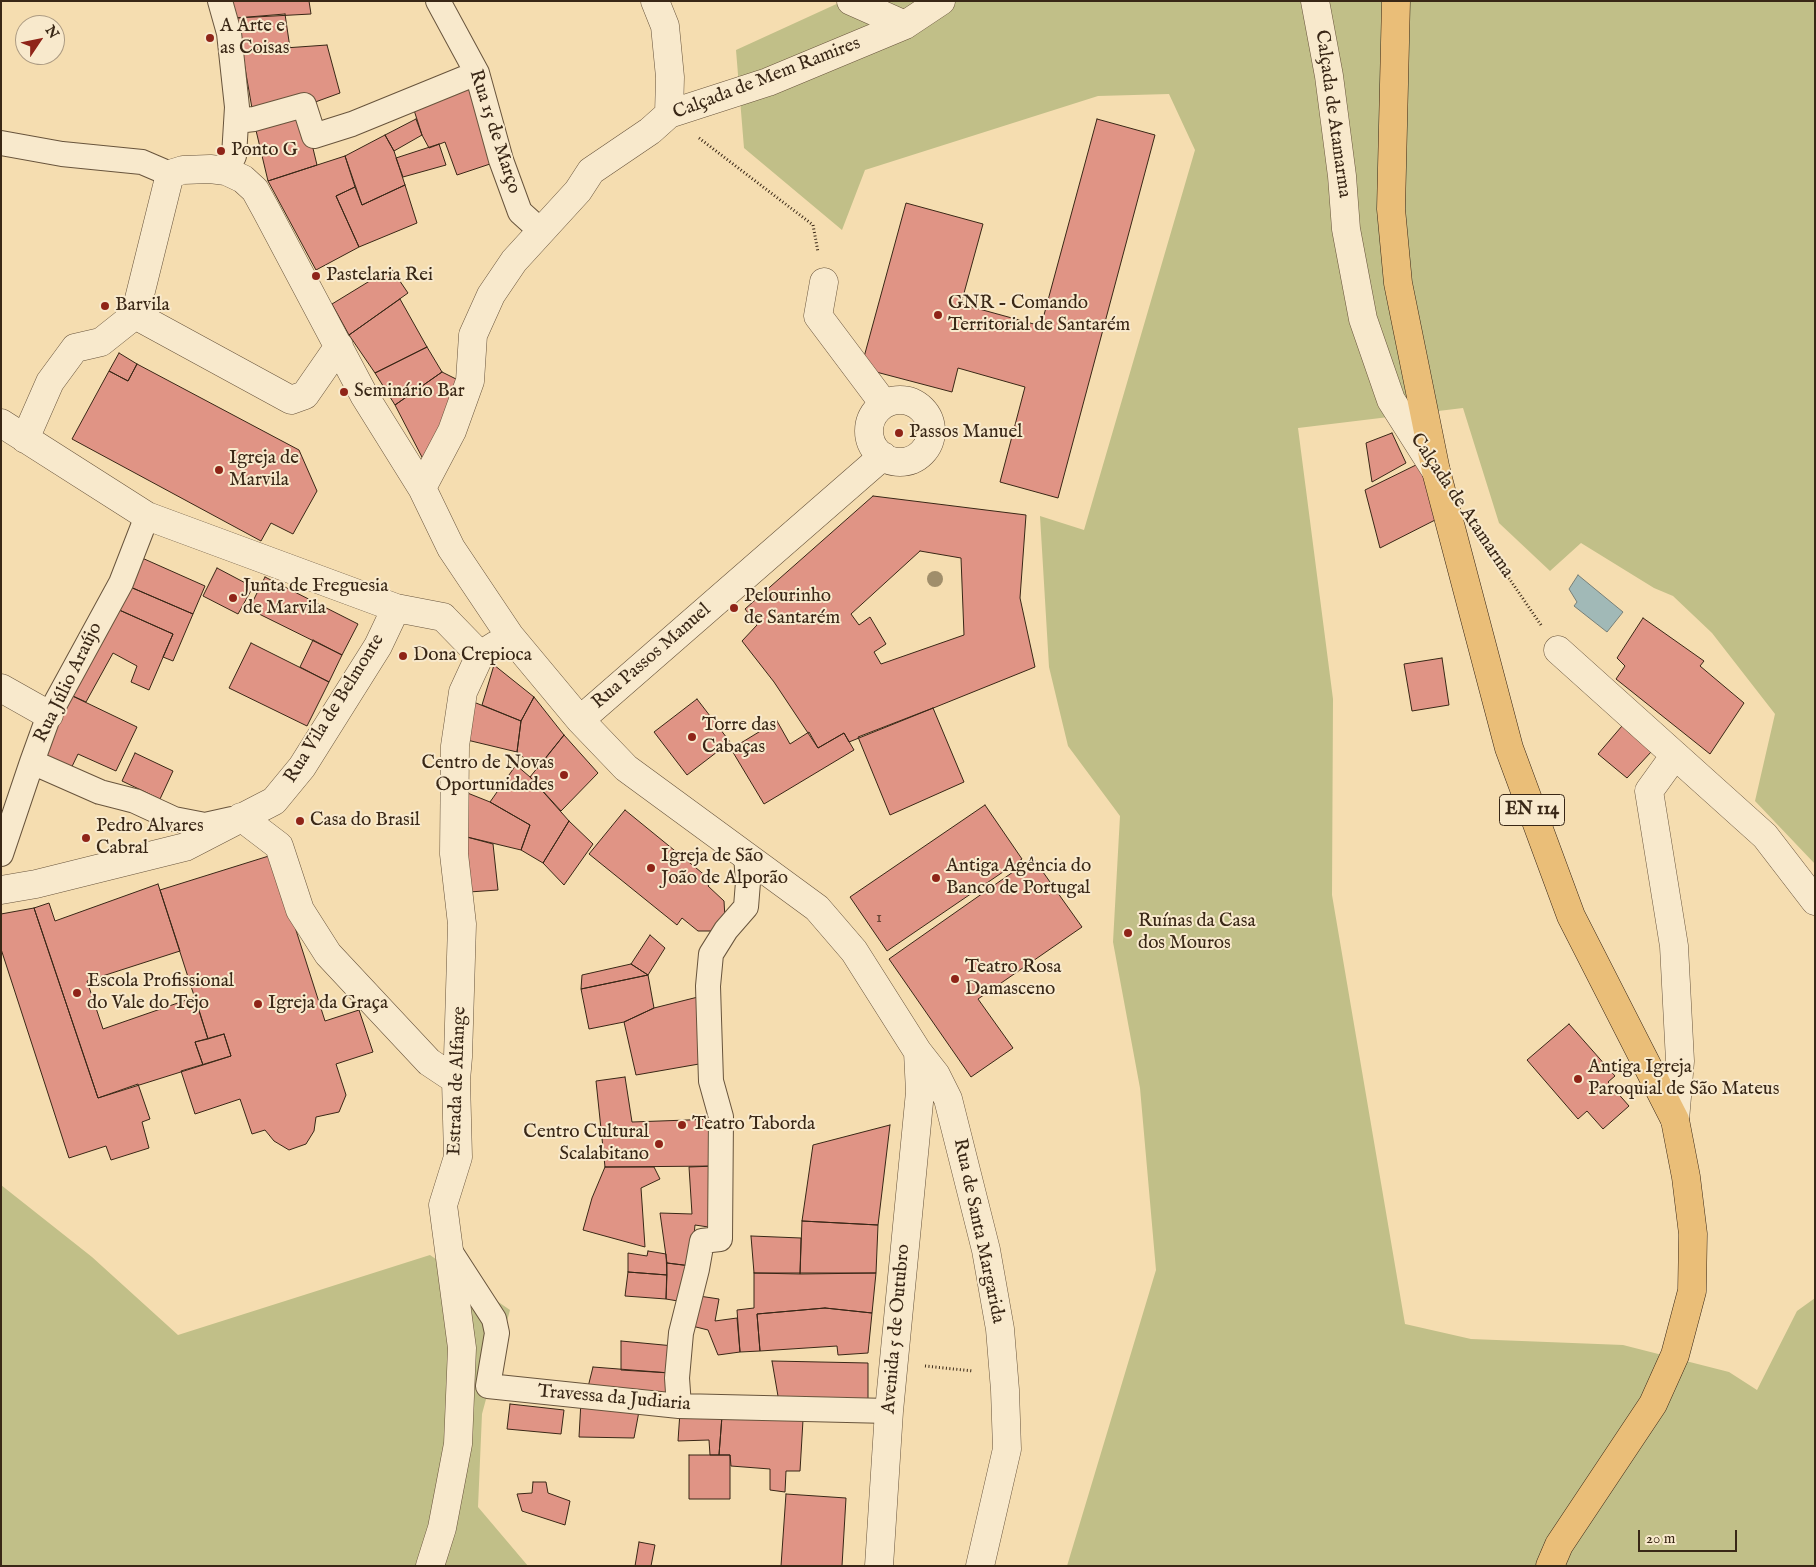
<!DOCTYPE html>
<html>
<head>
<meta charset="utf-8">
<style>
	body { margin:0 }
	#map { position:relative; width:1816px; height:1567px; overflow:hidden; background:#f5ddb0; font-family:"IM FELL English",serif }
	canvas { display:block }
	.frame { position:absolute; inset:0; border:2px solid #392716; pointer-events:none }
	.north { position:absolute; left:15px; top:15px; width:50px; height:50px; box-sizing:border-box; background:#f8e9cc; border:1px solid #ac9b83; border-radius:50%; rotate:56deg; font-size:14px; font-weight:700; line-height:20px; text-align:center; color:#392716 }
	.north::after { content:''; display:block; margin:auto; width:18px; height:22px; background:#8f2418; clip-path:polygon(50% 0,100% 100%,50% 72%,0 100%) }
	.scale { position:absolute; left:1638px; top:1530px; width:99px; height:22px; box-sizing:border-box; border:2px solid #392716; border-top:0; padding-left:6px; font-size:15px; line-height:18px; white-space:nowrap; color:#392716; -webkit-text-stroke:4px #f8e9cc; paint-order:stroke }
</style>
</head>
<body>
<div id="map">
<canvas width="1816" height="1567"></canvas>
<div class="frame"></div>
<div class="north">N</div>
<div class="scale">20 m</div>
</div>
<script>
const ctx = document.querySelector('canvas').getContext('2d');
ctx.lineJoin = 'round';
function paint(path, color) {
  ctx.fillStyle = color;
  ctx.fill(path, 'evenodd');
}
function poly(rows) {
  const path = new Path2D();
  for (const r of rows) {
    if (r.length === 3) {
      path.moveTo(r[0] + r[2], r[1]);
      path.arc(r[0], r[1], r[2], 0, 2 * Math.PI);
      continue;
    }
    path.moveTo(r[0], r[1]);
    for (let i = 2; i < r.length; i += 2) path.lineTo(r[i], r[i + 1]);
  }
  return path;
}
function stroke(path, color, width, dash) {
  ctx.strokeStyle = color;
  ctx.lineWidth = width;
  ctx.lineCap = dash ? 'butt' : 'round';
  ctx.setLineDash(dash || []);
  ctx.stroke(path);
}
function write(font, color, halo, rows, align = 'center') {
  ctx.font = font + ' "IM FELL English",serif';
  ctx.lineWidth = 4;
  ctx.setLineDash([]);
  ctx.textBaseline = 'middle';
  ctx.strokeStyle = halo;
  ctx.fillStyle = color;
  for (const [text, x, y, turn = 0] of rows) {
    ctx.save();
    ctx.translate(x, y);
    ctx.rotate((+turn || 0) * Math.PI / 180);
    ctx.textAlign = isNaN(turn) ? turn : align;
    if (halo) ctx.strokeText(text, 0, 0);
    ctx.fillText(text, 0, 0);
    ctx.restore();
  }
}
paint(poly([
	[843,1,1815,1,1815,864,1755,801,1775,714,1712,633,1673,596,1654,588,1581,543,1550,571,1499,523,1463,408,1298,428,1333,699,1332,895,1405,1324,1471,1339,1623,1345,1729,1372,1757,1390,1797,1311,1815,1298,1815,1566,1067,1566,1156,1270,1140,1088,1113,942,1120,816,1068,746,1049,667,1040,516,1084,530,1195,150,1169,94,1098,96,865,170,842,230,744,148,736,50],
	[1,1185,92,1257,178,1335,430,1255,510,1310,482,1414,478,1507,528,1566,1,1566]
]), '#c1bf88');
const water = poly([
	[1578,575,1623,612,1607,632,1574,606,1577,602,1569,589,1578,575]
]);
paint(water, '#a1b9b7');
stroke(water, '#777f77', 1);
const building = poly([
	[231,1,309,1,311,14,236,18,231,1],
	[285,14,290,48,242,51,236,18,285,14],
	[327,45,340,93,307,105,253,114,242,51,327,45],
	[470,88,493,163,457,175,445,142,429,148,422,135,413,107,470,88],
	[303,107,317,165,268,181,254,122,303,107],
	[416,119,422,135,394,151,385,135,416,119],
	[1097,119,1155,135,1058,498,1000,482,1025,387,958,368,952,392,861,368,906,203,983,224,961,304,1041,326,1097,119],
	[385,135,394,151,405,185,362,205,345,156,385,135],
	[439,144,446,165,403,177,396,158,439,144],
	[345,156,355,187,336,196,359,247,316,270,268,181,345,156],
	[405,185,417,223,359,247,336,196,355,187,362,205,405,185],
	[391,268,408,293,349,335,332,304,391,268],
	[400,299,427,347,375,373,349,335,400,299],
	[427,347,442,372,395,405,375,373,427,347],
	[119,353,137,364,128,381,109,371,119,353],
	[137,364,299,450,317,491,293,534,271,523,261,541,72,439,109,371,128,381,137,364],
	[442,372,462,382,424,461,395,405,442,372],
	[1392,433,1406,463,1372,482,1366,443,1392,433],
	[1418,464,1441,517,1380,548,1365,490,1418,464],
	[873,496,1026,515,1020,598,1035,667,849,742,844,733,818,748,774,682,742,641,757,625,745,609,873,496],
	[920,551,961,558,964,635,881,664,874,652,886,644,870,617,859,625,851,614,920,551],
	[133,554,205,586,193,614,121,583,133,554],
	[217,568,253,587,238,614,203,596,217,568],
	[265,577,358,624,342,655,249,609,265,577],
	[121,583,193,614,173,661,163,657,173,634,108,605,121,583],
	[108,605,173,634,149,690,131,682,137,666,113,653,86,702,62,691,108,605],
	[1643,618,1704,661,1700,666,1744,703,1710,754,1616,679,1625,666,1617,658,1643,618],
	[313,640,342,655,329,682,300,667,313,640],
	[251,643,329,682,307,726,229,688,251,643],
	[1442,658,1449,705,1412,711,1404,664,1442,658],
	[494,665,534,697,521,721,482,705,494,665],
	[62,691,137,727,116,771,78,754,66,779,32,762,62,691],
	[534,697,564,735,537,769,517,752,521,721,534,697],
	[697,699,730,742,687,775,654,732,697,699],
	[471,701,521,721,517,752,467,740,471,701],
	[933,708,964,782,890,815,858,737,933,708],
	[777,721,790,744,809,732,818,748,844,733,854,750,764,804,731,749,777,721],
	[1622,726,1651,752,1627,778,1598,754,1622,726],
	[564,735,598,773,561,811,530,777,564,735],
	[135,753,173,771,160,799,122,781,135,753],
	[516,765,530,777,569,821,543,863,521,850,530,825,490,802,516,765],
	[465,792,490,802,530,825,521,850,463,836,465,792],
	[985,805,1022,859,887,951,850,897,985,805],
	[625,810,712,881,708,886,724,901,725,918,712,931,698,931,682,918,677,925,589,854,625,810],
	[569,821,593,844,564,885,543,863,569,821],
	[463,836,493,844,498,890,469,892,463,836],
	[272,855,325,1021,359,1010,373,1052,336,1064,346,1095,339,1112,316,1117,314,1131,306,1144,289,1150,274,1141,265,1130,252,1134,240,1099,195,1114,181,1071,231,1056,224,1034,208,1039,160,890,272,855],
	[1033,858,1082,927,978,999,1013,1048,971,1077,889,959,1033,858],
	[158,884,180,951,87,981,103,1029,195,997,208,1039,195,1042,203,1065,98,1098,34,908,49,903,55,921,158,884],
	[34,908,98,1098,138,1084,150,1119,142,1122,149,1148,111,1160,106,1146,69,1158,1,949,1,914,34,908],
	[650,935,665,948,648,975,631,964,650,935],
	[631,964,648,975,581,989,582,975,631,964],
	[648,975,654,1008,624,1022,589,1029,581,989,648,975],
	[698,997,699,1064,636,1075,624,1022,654,1008,698,997],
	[1569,1024,1615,1076,1608,1082,1629,1106,1603,1129,1587,1111,1578,1119,1527,1060,1569,1024],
	[224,1034,231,1056,203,1065,195,1042,224,1034],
	[625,1077,632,1122,715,1119,716,1166,605,1167,596,1081,625,1077],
	[890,1125,878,1225,802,1221,813,1145,890,1125],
	[716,1166,715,1228,695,1225,691,1266,667,1263,660,1213,692,1214,689,1167,716,1166],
	[605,1167,654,1167,660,1179,641,1188,645,1247,583,1230,592,1198,605,1167],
	[802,1221,878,1225,876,1273,800,1274,802,1221],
	[751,1236,801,1238,800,1274,754,1273,751,1236],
	[648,1251,666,1254,667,1275,628,1272,628,1253,647,1256,648,1251],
	[667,1263,691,1266,684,1302,666,1299,667,1263],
	[628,1272,667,1275,666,1299,625,1296,628,1272],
	[754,1273,876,1273,872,1313,825,1308,757,1314,760,1351,740,1352,737,1310,754,1308,754,1273],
	[699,1296,719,1299,715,1321,737,1318,740,1352,718,1355,708,1330,692,1326,699,1296],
	[825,1308,872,1313,868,1353,838,1355,837,1346,760,1351,757,1314,825,1308],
	[621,1341,674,1346,670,1373,621,1370,621,1341],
	[772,1361,868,1363,868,1406,779,1402,772,1361],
	[593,1367,670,1373,670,1402,587,1391,593,1367],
	[581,1401,640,1406,634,1438,579,1437,581,1401],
	[510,1404,564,1410,561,1434,507,1429,510,1404],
	[680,1412,722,1416,719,1455,710,1455,709,1440,678,1441,680,1412],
	[722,1416,803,1420,800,1471,786,1471,785,1492,770,1490,770,1469,731,1466,730,1455,719,1455,722,1416],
	[689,1455,730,1455,730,1499,689,1499,689,1455],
	[533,1482,546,1482,548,1493,570,1501,565,1525,522,1511,517,1494,532,1493,533,1482],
	[786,1494,846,1498,842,1566,781,1566,786,1494],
	[639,1542,655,1545,651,1566,635,1566,639,1542]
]);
paint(building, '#e09485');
stroke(building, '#392716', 1);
const pedestrian = poly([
	[220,1,229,33,237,107,234,156,226,171],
	[438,1,477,73,501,160,520,212,541,231],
	[237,121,254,119,304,105,314,136,352,124,477,73],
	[1,143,62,154,142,162,170,174],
	[32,762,100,792,135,801,174,819,205,825,232,819],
	[1,854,32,762,49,715,121,583,147,516],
	[450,1251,494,1319,497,1333,488,1386,679,1406,889,1411],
	[679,1406,677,1378,681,1333,697,1269,702,1241,720,1239,721,1117,711,1081,709,1019,708,986,711,954,726,930,746,907,748,882,746,855]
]);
const minor = poly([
	[655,1,665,26,670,77,669,114],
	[851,1,905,25],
	[1315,1,1329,76,1342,176,1346,229,1363,319,1391,400,1436,471],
	[824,282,818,316,884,404],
	[135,315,170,174,183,170,210,169,226,171,243,179,255,190,266,210,364,395,422,488,451,548,510,636,580,720,626,768,817,908,854,951,918,1052,920,1092,889,1411,879,1566],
	[135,315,291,400,305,395,339,346],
	[900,431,31],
	[1,423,147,516,396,608,443,617],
	[25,439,50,382,75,348,101,342,135,315],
	[422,488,452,431,470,381,473,335,491,295,514,261,578,191,591,171,650,131,669,114,768,82,905,25,941,1],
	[443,617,480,655,496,645],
	[1558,650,1765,836,1815,901],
	[1,688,49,715],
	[580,720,883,456],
	[1675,755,1649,791,1674,946,1680,1061,1675,1120],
	[241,817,279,846,300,910,328,954,429,1062,456,1080],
	[1,890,36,884,185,847,274,801,302,767,378,646,396,608],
	[918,1052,936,1075,948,1099,986,1250,1000,1329,1005,1390,1007,1449,980,1566],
	[430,1566,442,1528,458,1444,462,1348,443,1205,458,1157,456,1080,458,1057,462,924,454,854,455,746,463,692,480,655]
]);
const primary = poly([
	[1396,1,1391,209,1398,283,1436,471,1509,748,1571,916,1675,1120,1686,1177,1693,1234,1692,1291,1675,1355,1653,1404,1559,1545,1550,1566]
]);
stroke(pedestrian, '#68543c', 26);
stroke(minor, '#68543c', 29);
stroke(primary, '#392716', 29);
stroke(poly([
	[699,138,813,225,818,252],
	[1491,552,1541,625],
	[925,1366,973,1371]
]), '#392716', 3, [1, 2.5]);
stroke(pedestrian, '#f8e9cc', 24);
stroke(minor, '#f8e9cc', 28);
stroke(primary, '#eabe78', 28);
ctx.fillStyle = '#a08e6b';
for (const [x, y] of [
	[935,579]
]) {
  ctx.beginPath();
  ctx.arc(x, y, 8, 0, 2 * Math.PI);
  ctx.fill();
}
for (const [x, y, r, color] of [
	[210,38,5,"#8f2418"],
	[221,151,5,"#8f2418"],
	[316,276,5,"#8f2418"],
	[105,306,5,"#8f2418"],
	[938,315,5,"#8f2418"],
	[344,392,5,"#8f2418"],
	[899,433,5,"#8f2418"],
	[219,470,5,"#8f2418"],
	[233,598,5,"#8f2418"],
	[734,608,5,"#8f2418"],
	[403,656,5,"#8f2418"],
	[692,737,5,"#8f2418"],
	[564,775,5,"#8f2418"],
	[300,821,5,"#8f2418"],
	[86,838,5,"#8f2418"],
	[651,868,5,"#8f2418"],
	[936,878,5,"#8f2418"],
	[1128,933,5,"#8f2418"],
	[955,979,5,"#8f2418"],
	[77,993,5,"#8f2418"],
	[258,1004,5,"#8f2418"],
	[1578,1079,5,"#8f2418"],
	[682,1125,5,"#8f2418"],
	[659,1144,5,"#8f2418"]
]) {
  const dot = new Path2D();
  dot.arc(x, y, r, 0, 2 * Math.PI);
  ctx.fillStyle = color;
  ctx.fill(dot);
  stroke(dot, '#f8e9cc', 2);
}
write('16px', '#634232', null, [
	["1",879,919]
]);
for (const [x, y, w] of [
	[1532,810,65]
]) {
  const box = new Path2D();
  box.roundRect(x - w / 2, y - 15.5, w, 31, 4);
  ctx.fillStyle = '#f8e9cc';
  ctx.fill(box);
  stroke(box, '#392716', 1);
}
write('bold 18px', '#392716', null, [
	["EN 114",1532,810]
]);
write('19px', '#392716', '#f8e9cc', [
	["A Arte e",220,27],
	["as Coisas",220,49],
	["Ponto G",231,151],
	["Pastelaria Rei",326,276],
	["GNR - Comando",948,304],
	["Territorial de Santarém",948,326],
	["Barvila",115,306],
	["Seminário Bar",354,392],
	["Passos Manuel",909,433],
	["Igreja de",229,459],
	["Marvila",229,481],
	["Junta de Freguesia",243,587],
	["de Marvila",243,609],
	["Pelourinho",744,597],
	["de Santarém",744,619],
	["Dona Crepioca",413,656],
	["Torre das",702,726],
	["Cabaças",702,748],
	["Centro de Novas",554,764,"right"],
	["Oportunidades",554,786,"right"],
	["Casa do Brasil",310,821],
	["Pedro Alvares",96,827],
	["Cabral",96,849],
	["Igreja de São",661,857],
	["João de Alporão",661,879],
	["Antiga Agência do",946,867],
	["Banco de Portugal",946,889],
	["Ruínas da Casa",1138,922],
	["dos Mouros",1138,944],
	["Teatro Rosa",965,968],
	["Damasceno",965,990],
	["Escola Profissional",87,982],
	["do Vale do Tejo",87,1004],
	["Igreja da Graça",268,1004],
	["Antiga Igreja",1588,1068],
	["Paroquial de São Mateus",1588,1090],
	["Teatro Taborda",692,1125],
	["Centro Cultural",649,1133,"right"],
	["Scalabitano",649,1155,"right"]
], 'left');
write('19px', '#392716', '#f8e9cc', [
	["Calçada de Mem Ramires",767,79,-21],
	["Calçada de Atamarma",1332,114,82],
	["Rua 15 de Março",494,132,72],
	["Calçada de Atamarma",1461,506,56],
	["Rua Passos Manuel",652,657,-41],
	["Rua Júlio Araújo",69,683,-64],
	["Rua Vila de Belmonte",335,709,-58],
	["Estrada de Alfange",458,1081,-88],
	["Rua de Santa Margarida",978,1231,78],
	["Avenida 5 de Outubro",897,1329,-85],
	["Travessa da Judiaria",614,1399,5]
]);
</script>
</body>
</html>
